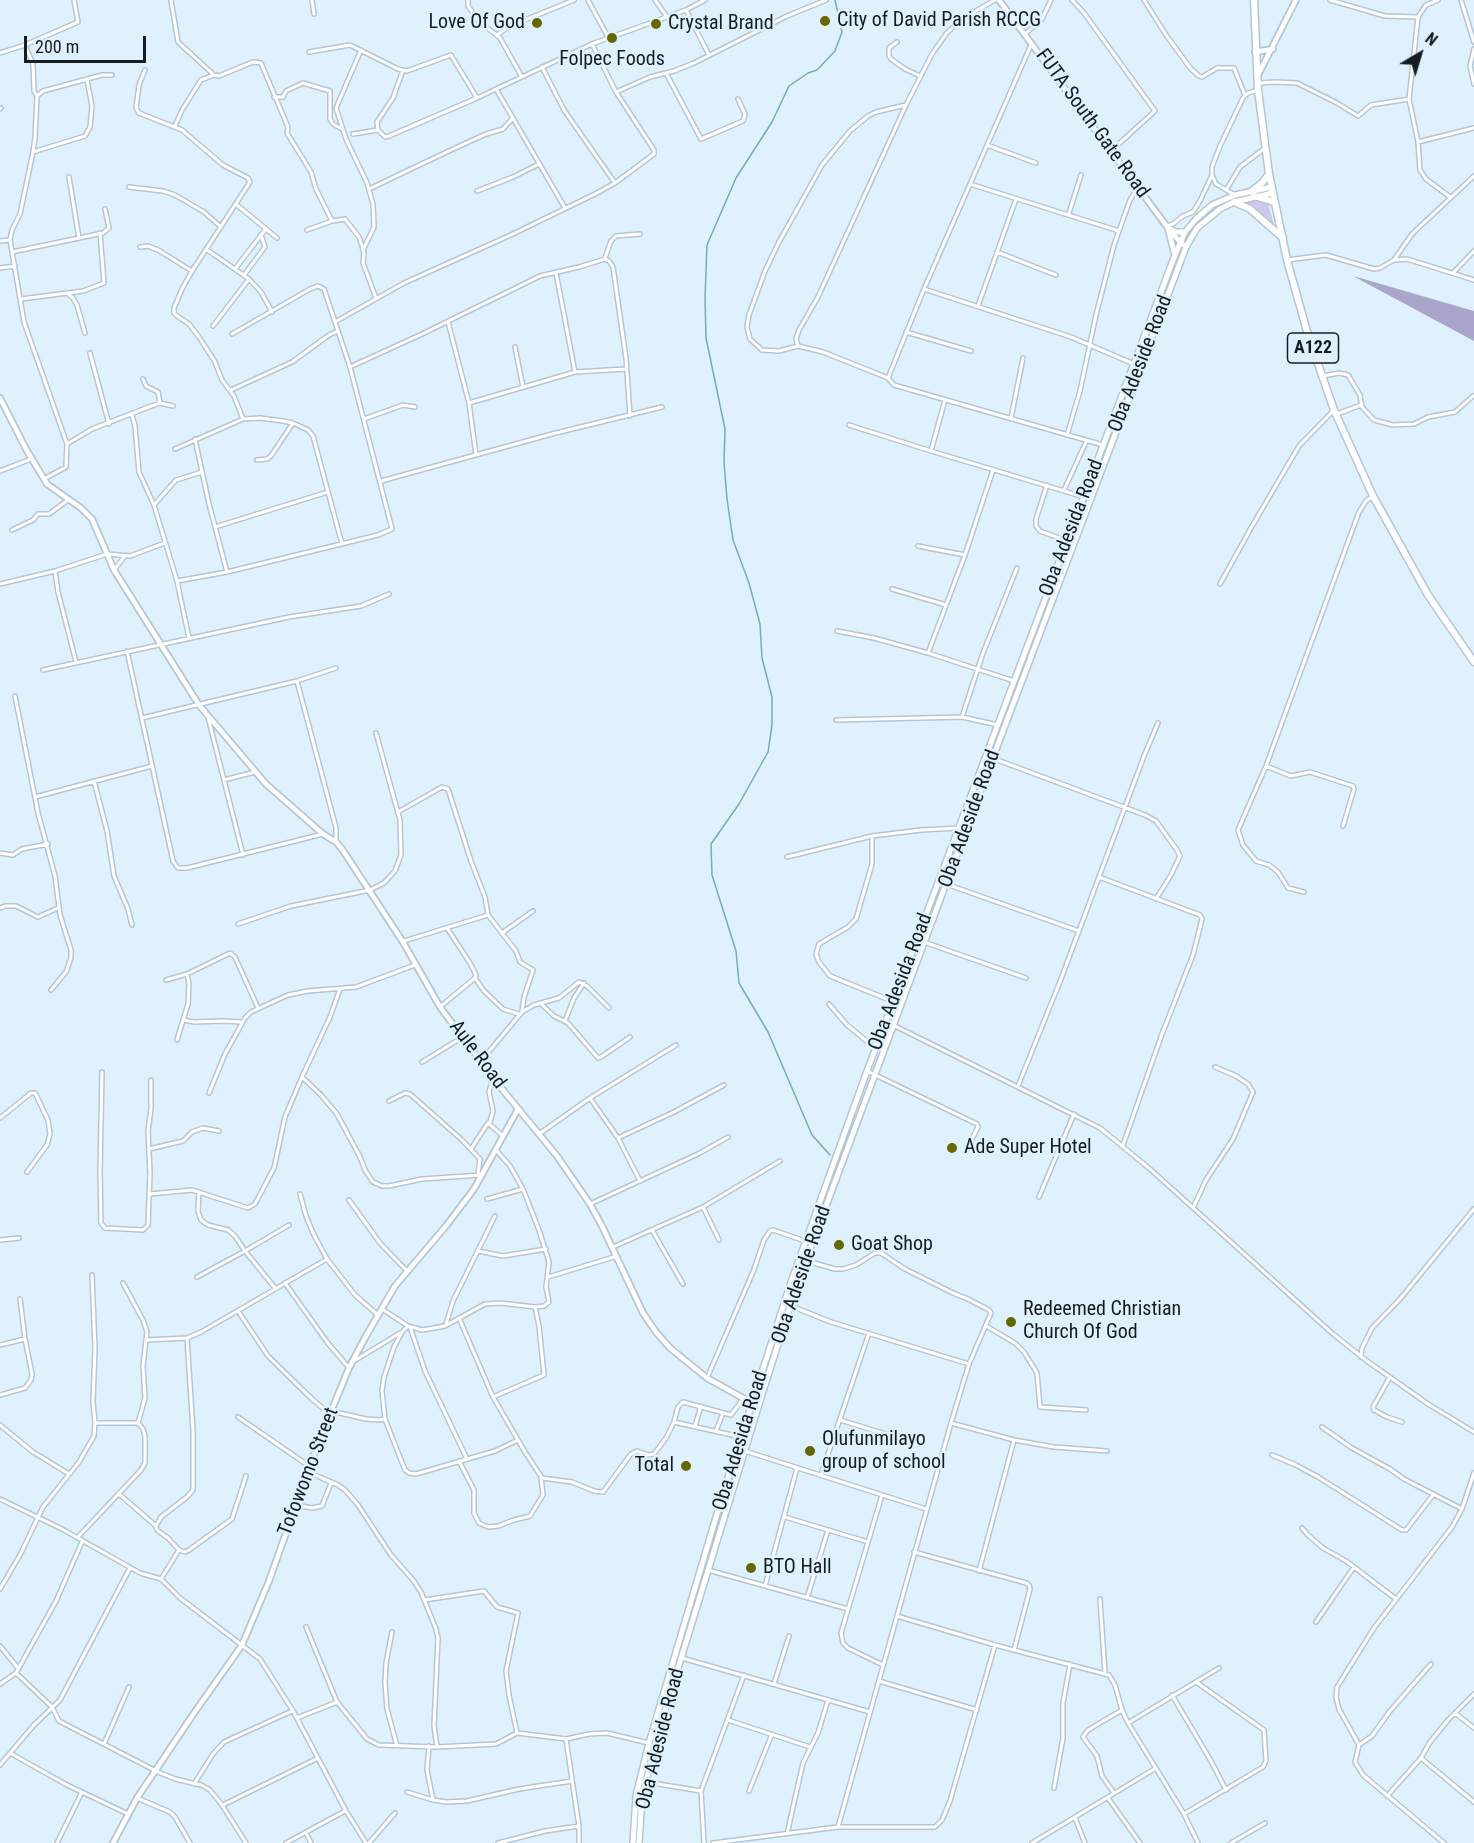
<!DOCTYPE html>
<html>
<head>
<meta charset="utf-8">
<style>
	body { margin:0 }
	#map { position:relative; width:1474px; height:1843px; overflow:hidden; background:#dff1fd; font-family:"Roboto Condensed",sans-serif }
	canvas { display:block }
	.north { position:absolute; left:1390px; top:24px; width:60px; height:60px; -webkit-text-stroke:4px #dff1fd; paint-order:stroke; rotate:38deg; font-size:16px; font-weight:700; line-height:24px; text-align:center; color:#161d21 }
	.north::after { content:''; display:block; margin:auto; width:21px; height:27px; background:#161d21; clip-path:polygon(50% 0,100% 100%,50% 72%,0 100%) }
	.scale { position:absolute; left:24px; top:36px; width:122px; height:27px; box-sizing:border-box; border:3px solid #161d21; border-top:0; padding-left:8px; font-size:18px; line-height:21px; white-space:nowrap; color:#161d21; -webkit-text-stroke:4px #dff1fd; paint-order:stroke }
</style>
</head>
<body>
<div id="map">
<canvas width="1474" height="1843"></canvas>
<div class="north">N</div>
<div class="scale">200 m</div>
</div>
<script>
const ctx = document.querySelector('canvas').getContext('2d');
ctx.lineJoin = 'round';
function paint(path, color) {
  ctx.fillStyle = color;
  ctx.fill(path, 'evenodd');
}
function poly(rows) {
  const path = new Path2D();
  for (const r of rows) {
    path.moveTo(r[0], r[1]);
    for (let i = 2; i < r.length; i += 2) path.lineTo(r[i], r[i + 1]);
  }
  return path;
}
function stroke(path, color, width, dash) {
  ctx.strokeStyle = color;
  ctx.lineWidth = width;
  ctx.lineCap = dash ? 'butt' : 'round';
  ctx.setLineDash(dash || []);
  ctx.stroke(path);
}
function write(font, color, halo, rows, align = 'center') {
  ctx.font = font + ' "Roboto Condensed",sans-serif';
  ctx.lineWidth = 5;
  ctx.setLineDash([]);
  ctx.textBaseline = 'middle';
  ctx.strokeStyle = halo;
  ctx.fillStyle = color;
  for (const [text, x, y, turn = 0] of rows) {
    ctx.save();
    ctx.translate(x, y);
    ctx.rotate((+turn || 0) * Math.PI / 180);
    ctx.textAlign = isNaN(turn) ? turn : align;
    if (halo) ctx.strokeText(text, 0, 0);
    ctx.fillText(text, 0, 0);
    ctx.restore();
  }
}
paint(poly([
	[1258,200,1268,203,1275,228,1241,202]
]), '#cdc8ee');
paint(poly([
	[1353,276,1474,311,1474,341]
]), '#a9a5cb');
stroke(poly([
	[830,1155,812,1135,768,1032,739,983,736,951,712,875,711,844,739,804,768,752,772,725,772,697,762,658,760,624,749,583,733,540,727,499,724,462,725,429,706,338,705,298,707,245,736,178,772,122,789,86,808,73,817,70,835,51,842,32,835,0]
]), '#7aada7', 1.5);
const street = poly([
	[171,0,178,42,214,75],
	[312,0,314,14],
	[468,0,468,6,479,21,500,38,522,77],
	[588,0,608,37],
	[655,0,667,17],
	[1072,0,1084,13,1155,111,1111,151],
	[1144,0,1166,35,1191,69,1199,76,1202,77,1217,68,1234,68,1245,95],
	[1330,0,1385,16,1418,17],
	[1438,0,1426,5,1418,17,1409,99,1418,142,1420,170,1426,179,1450,197],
	[1461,0,1474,42],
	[686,10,709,55],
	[1025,34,1042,19,1051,0],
	[497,35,508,27,574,0],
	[897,42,889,48,889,56,891,59,905,69,920,76],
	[25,45,33,64,34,91,37,96,35,138,33,152,20,214,12,230,10,240,24,322,67,444,66,467,44,479],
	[1474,49,1470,66,1474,84],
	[361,50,336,108,346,139,367,183,373,204,374,227,363,250],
	[309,52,350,45,398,69,407,71,451,55,477,98],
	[0,53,25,45,78,22,74,0],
	[542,67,564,110,615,183],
	[145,70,139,85,136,108,139,113,182,130,223,165,248,178,250,182,192,271,182,289,174,308,174,313,177,316,189,324,199,337,215,362,222,380,234,396,243,419],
	[403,70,393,98,377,122,378,130,385,137,389,136,477,98,592,44,686,10,705,0],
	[666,73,701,139,743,121,745,114,738,99],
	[1259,83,1275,82,1297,83,1337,103,1358,116,1371,105,1409,99],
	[496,89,565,208],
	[616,92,650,77,674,71,694,63,787,16,826,0],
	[37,96,43,91,102,75,112,75],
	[274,97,283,97,286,91,303,83,330,91,330,119,333,124,342,129],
	[906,105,876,112,868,116,850,131,822,165,779,242,765,271,749,315,747,327,750,339,762,350,779,351,798,346,823,352,888,378,894,385,1103,445],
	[0,109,1,108],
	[175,126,182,110,201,80,214,75,219,76,253,62,261,63,288,127,287,133,311,172,316,189,332,221],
	[353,134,378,130],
	[1418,142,1474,128],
	[987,145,1036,163],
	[33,152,85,136,90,127,92,106,87,80],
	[69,177,79,238],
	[970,184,1119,231],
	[129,187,163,191,175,195,204,212,221,227],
	[369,189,451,150,486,134,503,129,512,119],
	[1226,190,1240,167,1265,148],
	[477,191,513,177,539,164],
	[1235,195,1216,184,1212,175,1212,167,1220,146,1243,98,1248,93,1258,90],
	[237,205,277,238],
	[1069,213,1081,175],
	[1167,226,1173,224,1183,216,1193,212,1201,199,1211,177],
	[307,230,332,221,345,219,359,237,364,252,363,263,376,298],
	[0,241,10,240],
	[140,247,148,246,158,250,192,271],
	[206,249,249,279,261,292,272,312],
	[12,252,103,233,109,228,105,209],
	[997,252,1056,275],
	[605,258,611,241,616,236,640,234],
	[605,259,609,261,613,267,626,358,630,416],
	[1287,260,1326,255,1374,269,1380,268,1394,260,1407,259,1474,280],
	[1394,260,1412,234,1474,176],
	[0,268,15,266],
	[235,269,265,230],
	[556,273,575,372],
	[1453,273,1474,251],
	[244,275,265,247,261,235],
	[924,289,1071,337,1134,364],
	[67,293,73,298,77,305,85,333],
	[21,299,83,291,104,283,100,233],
	[978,306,1016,199],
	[335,322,404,283,513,234,595,194,615,183,654,154,654,150,616,92,592,44],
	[448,322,469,403,476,455],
	[213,326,249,279],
	[906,332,971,351],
	[798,346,796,339,799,330,818,297,906,105,932,54,946,34,954,26,967,16,995,0],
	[515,347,523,387],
	[90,353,109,424],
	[350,367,420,335,540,276,579,267,605,259],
	[1323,376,1339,373,1348,375,1360,395,1362,407,1374,420,1393,425,1414,424,1428,417,1455,412,1473,396],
	[888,378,924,289,1031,45],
	[143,379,146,386,158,392,160,403],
	[231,390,292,362,329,335,338,331],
	[469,403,575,372,626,369],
	[1337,414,1361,405],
	[132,415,135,426,139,472,154,505,177,581,189,638],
	[1011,418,1023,358],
	[364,419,403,405,415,407],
	[849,425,931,451,1084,497],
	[1067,435,1080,391,1096,315,1114,245,1130,200,1138,187],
	[195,439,209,504,227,572],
	[67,444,92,429,154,405,160,403,173,406],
	[175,449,243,419,260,418,283,421,293,423,308,430,313,436,342,544],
	[931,451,945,400],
	[257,460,267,459,271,456,293,423],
	[0,471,31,459],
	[381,481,552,434,662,407],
	[1047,485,1036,519,1036,526,1040,531,1067,541],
	[1064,490,1086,442],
	[154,505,176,480,202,472],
	[215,527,328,492],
	[12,530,33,520,38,514,49,514,68,500],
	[918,546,965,555],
	[114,570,125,556],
	[55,571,58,592,76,662],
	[177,581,227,572,378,535,392,529,350,367,324,289,318,286,310,289,232,334],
	[0,584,55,571,107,554,130,556,165,543],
	[1220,584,1251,528,1299,446,1333,411],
	[892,589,946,605],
	[837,631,874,638,928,653,1014,681],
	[127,651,173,861,178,868,187,868,323,834],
	[928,653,965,555,993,470],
	[43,670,289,617,361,606,389,594],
	[297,681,336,828,336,842],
	[15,696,38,813,55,876,60,915,71,950,71,958,66,972,51,990],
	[208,717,243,855],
	[962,717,983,653,1017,568],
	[142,718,297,681,336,668],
	[836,720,962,717,998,725],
	[992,760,1000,761,1145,815,1156,821,1177,850,1180,856,1171,875,1156,899],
	[1266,766,1291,776,1310,772,1353,786,1354,789,1343,826],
	[224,780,255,772],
	[94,781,107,831,114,876,128,909,132,925],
	[35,797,152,766],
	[398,812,442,787,448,789,471,861,485,897,488,915,516,951,520,962,533,970,524,997,522,1012],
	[872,836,872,864,856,919,848,927,819,944,816,954,819,962,830,976,892,1001],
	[0,853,13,855,22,849,48,844],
	[787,857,872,836,921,830,959,828,966,831],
	[1099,877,1200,915,1202,919,1193,955,1162,1034,1123,1145],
	[946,884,1079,931],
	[1304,892,1288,888,1278,872,1269,865,1256,861,1243,845,1238,830,1266,766,1359,512,1366,501,1373,496],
	[0,908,5,906,16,906,38,917,58,908],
	[238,924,291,906,370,890,384,883,395,871,401,855,400,820,376,733],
	[447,928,470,963,476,975,475,978,484,991,503,1009,519,1014],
	[502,933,533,911],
	[404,941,488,915],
	[924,942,1026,978],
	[166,980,187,974,230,953,235,957,258,1008],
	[540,1003,554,1016,568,1023,598,1058,601,1057,630,1037],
	[829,1004,847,1025,875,1048],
	[440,1007,475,978],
	[183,1020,194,1022,224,1021,241,1022],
	[565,1021,574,998,584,983],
	[893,1025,1100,1128,1150,1169,1333,1334,1367,1361,1428,1404,1474,1432],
	[177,1040,188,1004,189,984,187,974],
	[481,1061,522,1012,534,1005,559,998,579,982,587,986,609,1008],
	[422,1062,463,1037],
	[867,1071,977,1124,978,1127,969,1145],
	[102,1072,100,1172,101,1223,105,1228,143,1230,148,1225,150,1173,148,1131,151,1109,151,1080],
	[302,1077,321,1095,337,1114,360,1157,365,1170,373,1182,382,1186,389,1186,422,1179,481,1175],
	[1018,1086,1061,979,1144,756,1158,723],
	[209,1093,225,1054,245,1018,251,1012,288,995,308,991,356,987,415,965],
	[590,1098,618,1138,640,1181],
	[389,1101,405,1093,410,1094,462,1140,480,1159,478,1174],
	[0,1118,31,1093,35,1093,37,1097,48,1120,50,1134,47,1145,27,1172],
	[490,1122,493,1111,489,1092,493,1078],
	[539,1134,590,1098,676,1045],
	[618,1138,674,1112,724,1085],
	[149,1149,183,1141,192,1132,203,1128,219,1131],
	[471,1149,488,1123,503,1136],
	[199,1192,198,1211,201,1220,208,1225,228,1230,235,1236,245,1251,289,1225],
	[150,1194,192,1190,248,1208,255,1204,274,1168,285,1117,302,1077,330,1017,340,989],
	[300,1194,306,1216,313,1233,327,1259,355,1295,378,1315],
	[1039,1197,1074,1114],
	[487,1199,523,1189],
	[349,1200,380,1243,407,1271],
	[590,1204,698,1154,728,1137],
	[703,1207,719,1240],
	[1193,1208,1206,1180,1233,1139,1253,1092,1248,1084,1236,1076,1215,1067],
	[652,1230,683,1284],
	[0,1240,19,1238],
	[613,1247,703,1207,780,1161],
	[478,1251,503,1256,546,1249],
	[807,1261,835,1269,843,1269,856,1265,875,1253,881,1253,905,1269,953,1293,968,1299,989,1310,991,1313,969,1364,951,1423,838,1827],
	[197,1277,245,1251,275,1288],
	[548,1277,617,1256],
	[123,1283,143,1320,147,1332,146,1340],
	[285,1283,327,1342,349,1368],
	[791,1306,831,1322,969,1364],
	[382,1309,408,1326,422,1330,445,1326,485,1304,500,1303,535,1307,544,1306,549,1302,546,1287,549,1262,539,1230,523,1189,510,1166,496,1150],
	[238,1311,268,1356,312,1399,330,1414],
	[459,1318,493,1397,525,1452,542,1478,572,1482,594,1491,603,1492,631,1454,637,1451,648,1455,654,1454,666,1438,674,1422,741,1437],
	[446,1324,453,1301,495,1216],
	[408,1326,402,1332,394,1347,384,1377,382,1391,385,1419,405,1470,409,1473,416,1474,495,1451,518,1440],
	[986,1326,1015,1343,1024,1352,1037,1373,1040,1407,1086,1410],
	[410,1327,425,1371,467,1459],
	[0,1345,25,1339],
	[1361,1357,1362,1348,1372,1328,1400,1299,1474,1209],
	[354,1361,400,1333],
	[1390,1377,1373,1407,1374,1410,1387,1417,1402,1422],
	[707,1378,753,1272,764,1240,770,1231,773,1230,805,1241],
	[0,1395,25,1388,31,1380,32,1374,25,1339,20,1299],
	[493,1397,544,1375,539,1326,535,1307],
	[331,1411,366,1419,379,1420,385,1419],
	[238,1417,309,1466],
	[840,1420,889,1435],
	[674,1422,678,1407,683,1402,731,1415,743,1399],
	[95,1423,138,1423],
	[951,1423,1014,1440,1054,1447,1107,1451],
	[0,1425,33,1452,69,1474],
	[695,1426,701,1406],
	[1322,1427,1352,1448,1390,1469,1404,1479,1462,1509],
	[716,1431,723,1413],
	[745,1451,926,1509],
	[1272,1455,1296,1465,1318,1477,1402,1530,1406,1530,1433,1495],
	[459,1461,474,1490,474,1513,479,1523,488,1527,498,1526,514,1520,530,1516,543,1495,541,1477],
	[308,1472,338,1485,345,1490,358,1505,391,1555,413,1580,421,1592,436,1629,438,1638,434,1726,437,1747],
	[821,1475,869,1333],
	[119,1494,156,1526],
	[882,1495,841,1633,843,1643,848,1648,883,1665],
	[0,1499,62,1529,140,1573,161,1579,180,1598,260,1659,293,1711,346,1811,366,1843],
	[296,1505,312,1508,322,1506,331,1483],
	[785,1517,868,1542],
	[1302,1528,1308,1535,1323,1548,1346,1561,1396,1599],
	[77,1538,141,1470,145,1463,145,1436,143,1429,138,1423,145,1398,143,1366,146,1340,187,1338,201,1332,327,1259],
	[179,1550,185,1552,189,1550,232,1519,246,1476],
	[914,1552,1026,1583,1029,1585,1030,1589,1014,1650],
	[708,1570,848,1609],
	[979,1571,1014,1440],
	[161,1579,179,1550,168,1538,157,1530,156,1526,161,1517,187,1497,193,1490,193,1430,187,1338],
	[765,1586,797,1468],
	[0,1589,20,1555,43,1507,79,1462,94,1436,95,1423,93,1402,95,1348,92,1275],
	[807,1598,828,1530],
	[1100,1599,1105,1673],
	[424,1600,484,1591,497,1607,518,1613,506,1671,509,1695,517,1733],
	[897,1616,995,1645,1109,1675,1115,1685,1122,1710,1128,1723,1184,1814,1198,1843],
	[1316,1622,1354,1567],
	[306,1627,337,1702,367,1739,379,1745,437,1747,496,1744,517,1733,566,1739,589,1734,607,1733,649,1743],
	[392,1632,386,1663,385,1683,387,1709,397,1746],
	[0,1646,18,1668],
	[682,1658,870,1712],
	[1431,1664,1390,1711,1372,1736,1359,1745,1355,1762,1363,1775,1444,1843],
	[16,1673,52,1707,59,1721,156,1771,175,1779,201,1785,210,1790,222,1805,246,1843],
	[879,1681,977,1710],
	[0,1684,16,1673,56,1601,82,1542],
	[774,1684,789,1636],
	[1172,1695,1211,1761,1226,1790],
	[1455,1713,1474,1728],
	[297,1718,337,1702],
	[728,1720,810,1747],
	[1128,1723,1219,1668],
	[566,1739,579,1826,579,1843],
	[104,1744,129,1687],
	[1359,1745,1339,1709,1336,1697,1337,1687,1374,1628,1452,1527,1462,1509,1474,1473],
	[429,1746,427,1770,433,1800],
	[10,1753,67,1785,128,1814],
	[1421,1758,1474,1802],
	[0,1765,34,1725,60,1700,130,1568],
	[646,1782,701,1791],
	[194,1784,213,1754,224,1742,292,1711],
	[1054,1788,1063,1738,1063,1703,1070,1664],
	[749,1791,772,1734],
	[407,1792,433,1800,446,1802,467,1801,519,1789,572,1781],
	[1114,1793,1102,1776,1097,1756,1083,1737,1088,1730,1122,1710],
	[1387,1796,1421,1758,1430,1742,1448,1720,1474,1694],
	[137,1798,170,1812,175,1817,190,1843],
	[1108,1798,1140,1843],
	[223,1805,318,1758],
	[1184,1814,1263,1767,1266,1761,1264,1730,1196,1682],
	[1075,1818,1085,1843],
	[306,1833,311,1843],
	[787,1834,803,1763,818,1733,828,1700],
	[57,1843,82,1792],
	[286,1843,345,1811],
	[369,1843,395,1813],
	[498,1843,545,1831,579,1826],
	[704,1843,701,1791,744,1675],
	[713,1843,838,1827,935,1827,942,1820,950,1801,995,1645],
	[1032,1843,1156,1768],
	[1231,1843,1265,1823]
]);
const secondary = poly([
	[999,0,1165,224,1180,242,1186,247],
	[1255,52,1273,49],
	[1258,75,1296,0],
	[0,398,26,449,47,484,81,508,92,519,114,570,199,705,266,784,323,834,336,842,342,849,403,942,440,1007,493,1078,557,1156,590,1204,602,1226,643,1313,656,1332,670,1348,707,1378,752,1403],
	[113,1843,137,1798,192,1716,242,1645,269,1581,318,1443,349,1368,366,1336,395,1286,446,1226,474,1189,518,1109]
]);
const primary = poly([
	[1168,228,1174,252],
	[1168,228,1176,232,1185,232],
	[633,1843,636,1796,649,1743,725,1487,791,1282,867,1071,1175,255,1185,232,1196,219,1212,205,1235,195,1272,187],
	[639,1843,642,1797,660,1727,759,1404,797,1284,992,760,1186,247,1197,228,1220,209,1234,202,1273,193]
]);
const highway = poly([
	[1254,0,1258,90,1269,174,1287,260,1308,335,1334,410,1373,496,1428,595,1474,662],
	[1253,190,1262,183,1269,174],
	[1254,196,1274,202],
	[1234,202,1250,209,1283,238]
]);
stroke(street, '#b5c6d2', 6);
stroke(secondary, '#b5c6d2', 8);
stroke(primary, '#b5c6d2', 8);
stroke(highway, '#b5c6d2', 9);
stroke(street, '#fff', 3);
stroke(secondary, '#fff', 4.5);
stroke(primary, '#fff', 5);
stroke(highway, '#fff', 6);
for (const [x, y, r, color] of [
	[825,21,6,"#676702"],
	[537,23,6,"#676702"],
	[656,24,6,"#676702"],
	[612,38,6,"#676702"],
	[952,1148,6,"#676702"],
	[839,1245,6,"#676702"],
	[1011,1322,6,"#676702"],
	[810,1451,6,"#676702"],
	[686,1466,6,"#676702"],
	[751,1568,6,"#676702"]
]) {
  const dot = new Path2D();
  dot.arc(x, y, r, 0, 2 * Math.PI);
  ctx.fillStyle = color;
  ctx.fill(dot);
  stroke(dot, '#dff1fd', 2);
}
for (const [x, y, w] of [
	[1313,348,51]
]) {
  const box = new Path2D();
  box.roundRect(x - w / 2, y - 15, w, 30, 4.5);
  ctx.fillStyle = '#dff1fd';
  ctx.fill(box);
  stroke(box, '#161d21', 1.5);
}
write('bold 18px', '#161d21', null, [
	["A122",1313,348]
]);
write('20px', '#161d21', '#dff1fd', [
	["City of David Parish RCCG",837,21],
	["Love Of God",525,23,"right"],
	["Crystal Brand",668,24],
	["Folpec Foods",612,60,"center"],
	["Ade Super Hotel",964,1148],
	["Goat Shop",851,1245],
	["Redeemed Christian",1023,1310],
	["Church Of God",1023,1333],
	["Olufunmilayo",822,1440],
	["group of school",822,1463],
	["Total",674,1466,"right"],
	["BTO Hall",763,1568]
], 'left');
write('20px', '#161d21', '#dff1fd', [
	["FUTA South Gate Road",1092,124,54],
	["Oba Adeside Road",1141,364,-69],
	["Oba Adesida Road",1072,528,-69],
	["Oba Adeside Road",970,819,-70],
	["Oba Adesida Road",901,982,-69],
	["Aule Road",477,1055,53],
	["Oba Adeside Road",802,1275,-71],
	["Oba Adesida Road",741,1441,-73],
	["Tofowomo Street",309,1472,-69],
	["Oba Adeside Road",661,1739,-76]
]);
</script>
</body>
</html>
